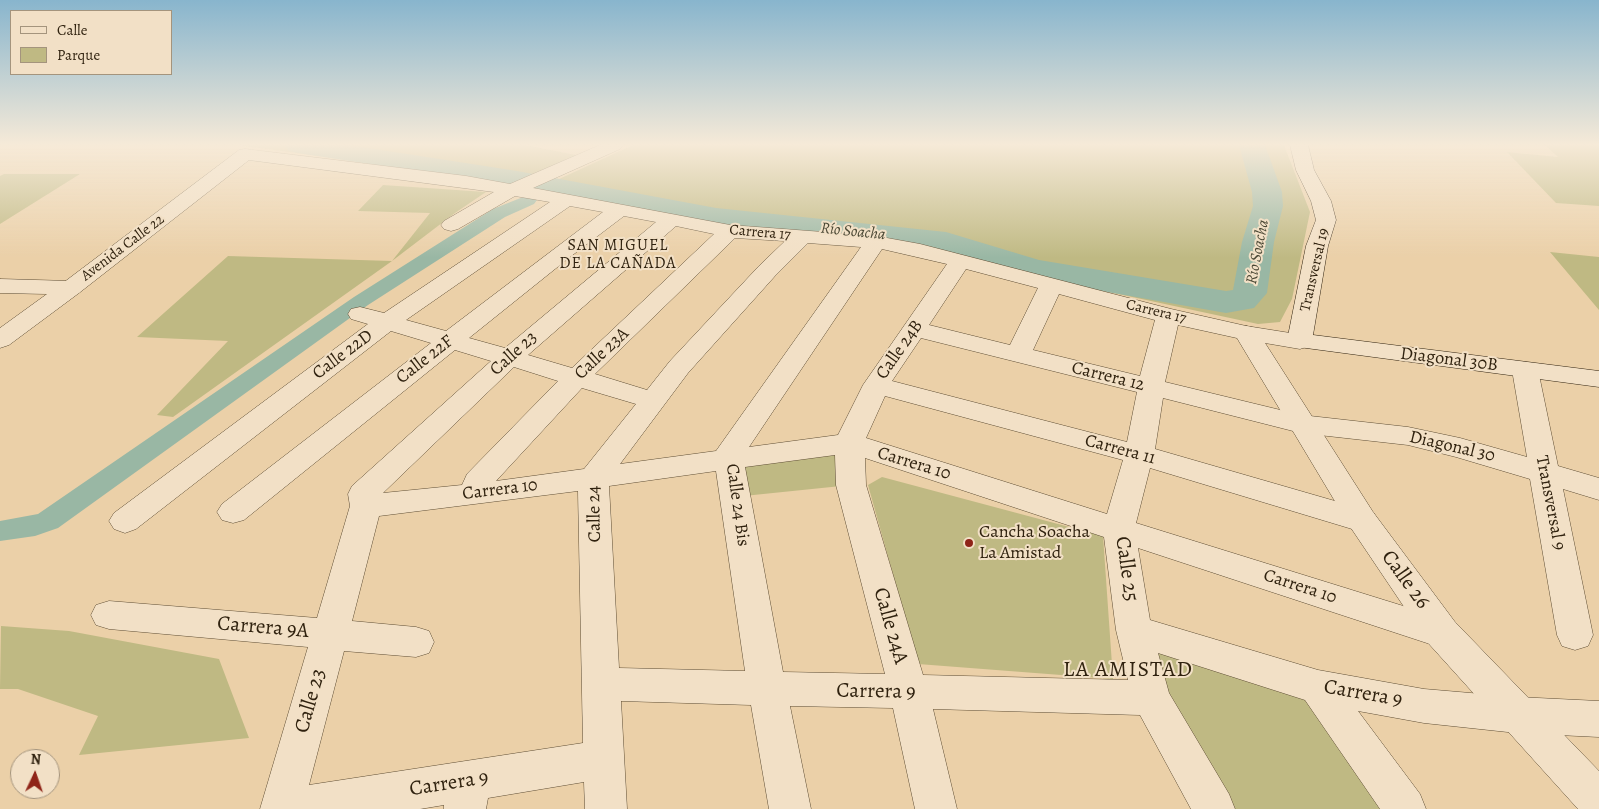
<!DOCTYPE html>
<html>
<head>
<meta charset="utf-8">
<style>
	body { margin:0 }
	#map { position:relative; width:1599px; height:809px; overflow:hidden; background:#ebd0a8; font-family:Alegreya,serif }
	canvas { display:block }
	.legend { position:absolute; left:10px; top:10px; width:162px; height:65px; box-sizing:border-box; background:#f2e0c6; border:1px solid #a4947d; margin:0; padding:6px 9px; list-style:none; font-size:15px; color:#30220f }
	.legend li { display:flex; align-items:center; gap:10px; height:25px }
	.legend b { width:25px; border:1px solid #a4947d }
	.north { position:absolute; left:10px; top:749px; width:50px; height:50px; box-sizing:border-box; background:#f2e0c6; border:1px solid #a4947d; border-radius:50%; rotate:3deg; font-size:14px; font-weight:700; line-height:20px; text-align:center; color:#30220f }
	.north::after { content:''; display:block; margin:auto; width:18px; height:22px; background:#8f2418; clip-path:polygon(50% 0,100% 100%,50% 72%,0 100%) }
</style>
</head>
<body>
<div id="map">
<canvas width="1599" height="809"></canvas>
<ul class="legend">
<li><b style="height:6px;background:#f2e0c6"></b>Calle</li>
<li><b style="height:14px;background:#bfb983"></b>Parque</li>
</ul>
<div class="north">N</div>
</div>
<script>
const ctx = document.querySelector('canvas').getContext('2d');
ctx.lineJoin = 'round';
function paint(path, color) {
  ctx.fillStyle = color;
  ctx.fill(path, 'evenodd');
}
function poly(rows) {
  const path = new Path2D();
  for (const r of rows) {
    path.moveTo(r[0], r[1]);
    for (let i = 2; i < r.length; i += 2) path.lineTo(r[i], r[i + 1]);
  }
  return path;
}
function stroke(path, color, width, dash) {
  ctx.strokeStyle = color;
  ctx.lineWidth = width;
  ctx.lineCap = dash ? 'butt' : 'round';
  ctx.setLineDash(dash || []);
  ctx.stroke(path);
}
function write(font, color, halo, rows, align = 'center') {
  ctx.font = font + ' Alegreya,serif';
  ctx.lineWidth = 4;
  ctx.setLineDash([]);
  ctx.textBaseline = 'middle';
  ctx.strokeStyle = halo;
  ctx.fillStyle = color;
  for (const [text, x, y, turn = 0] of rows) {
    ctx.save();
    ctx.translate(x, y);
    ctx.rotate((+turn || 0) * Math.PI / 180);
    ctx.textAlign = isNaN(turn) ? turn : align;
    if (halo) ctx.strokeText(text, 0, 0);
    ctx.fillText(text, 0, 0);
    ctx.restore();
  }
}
paint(poly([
	[237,145,525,145,581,156,549,179,559,179,633,145,1284,145,1310,212,1292,299,1280,322,1258,324,1011,271,904,242,735,226,512,182],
	[1545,145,1599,145,1599,206,1556,203,1507,152,1558,157],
	[4,174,80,174,0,224,0,176],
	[383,185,486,192,455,213,392,261,173,417,157,415,228,341,137,337,228,256,392,261,430,213,358,211],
	[1550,252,1599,257,1599,310],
	[849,443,851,485,734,497,729,460],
	[882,477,1103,536,1113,679,918,664,868,485],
	[1,626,69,631,219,659,249,738,79,755,98,716,18,689,0,689],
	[1151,648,1306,696,1385,809,1229,809,1162,696]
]), '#bfb983');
paint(poly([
	[528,195,534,196,537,200,534,204,505,217,368,305,58,528,35,536,0,541,0,521,38,514,354,297,493,209,528,195]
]), '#99b7a4');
paint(poly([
	[285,145,349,145,517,171,716,208,946,232,1039,260,1226,291,1233,290,1242,242,1253,206,1252,192,1239,145,1265,145,1282,192,1283,206,1274,242,1267,293,1254,308,1226,313,1034,279,942,251,716,226,517,187,298,153,289,151,285,145]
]), '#99b7a4');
const minor = poly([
	[600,145,623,145,620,149,533,188,730,225,876,236,920,244,1171,309,1255,328,1258,333,1255,338,1246,340,1178,325,1165,382,1301,415,1408,427,1460,438,1527,457,1512,370,1516,364,1525,362,1534,364,1538,370,1558,466,1599,478,1599,500,1563,489,1593,635,1588,646,1575,650,1562,646,1557,635,1530,479,1456,457,1408,445,1301,433,1163,398,1155,449,1373,512,1378,520,1373,528,1362,532,1150,468,1136,523,1442,618,1455,622,1460,633,1455,644,1442,648,1138,548,1150,620,1318,670,1424,689,1517,697,1599,701,1599,737,1517,733,1424,723,1358,711,1420,794,1426,809,1380,809,1305,700,1158,653,1169,693,1229,794,1235,809,1191,809,1140,715,933,709,957,809,915,809,893,708,790,706,811,809,769,809,751,705,621,701,627,809,585,809,584,782,488,798,486,809,444,809,444,805,420,809,260,809,308,647,109,629,96,625,91,615,96,605,109,601,317,618,350,506,348,494,352,486,491,361,455,350,244,520,233,523,222,520,217,512,222,504,431,343,391,331,136,529,125,533,114,529,109,521,114,513,368,324,351,319,348,314,351,309,360,307,384,313,550,202,515,196,458,229,451,231,444,229,441,225,444,221,494,192,249,160,79,293,71,295,63,293,59,288,63,283,239,150,245,149,466,176,510,184,600,145],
	[570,206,603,212,446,331,406,320,570,206],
	[624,216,656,222,505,348,469,338,570,257,624,216],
	[676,226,714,234,572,368,528,355,676,226],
	[735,238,785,241,759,266,670,361,647,390,595,374,735,238],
	[808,243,861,247,716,451,620,464,688,373,775,276,808,243],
	[882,249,947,264,863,385,838,435,749,447,882,249],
	[966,269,1038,288,1010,345,929,325,966,269],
	[1059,294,1155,320,1140,376,1033,350,1059,294],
	[921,338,1137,392,1127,442,892,381,921,338],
	[514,367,558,381,467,474,462,485,383,493,514,367],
	[582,388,636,404,584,469,496,481,582,388],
	[885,396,1123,460,1107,514,866,438,885,396],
	[835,455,836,485,885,674,783,672,745,467,835,455],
	[865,458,1104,537,1116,630,1128,680,923,675,866,485,865,458],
	[716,471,745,671,619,668,609,486,716,471],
	[578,491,583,743,309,785,344,651,416,657,429,653,434,642,429,631,416,627,352,621,379,516,578,491]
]);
const tertiary = poly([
	[0,279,71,281,79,283,83,288,79,293,9,345,0,348,0,328,47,294,0,293,0,279],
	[1246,326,1309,336,1313,341,1309,346,1300,349,1265,343,1373,512,1455,622,1599,771,1599,809,1578,809,1429,644,1351,528,1234,333,1237,328,1246,326]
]);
const secondary = poly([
	[1290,145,1308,145,1314,170,1331,201,1336,220,1328,246,1313,335,1599,371,1599,387,1291,346,1287,341,1306,246,1316,220,1311,201,1296,170,1290,145]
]);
stroke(minor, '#5f4e35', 1);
stroke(tertiary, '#5f4e35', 1);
stroke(secondary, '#30220f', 1);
paint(minor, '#f2e0c6');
paint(tertiary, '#f2e0c6');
paint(secondary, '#f2e0c6');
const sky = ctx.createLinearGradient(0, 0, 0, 258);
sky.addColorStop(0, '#88b5cd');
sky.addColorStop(0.56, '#f6ead8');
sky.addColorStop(1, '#f6ead800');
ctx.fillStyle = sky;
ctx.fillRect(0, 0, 1599, 258);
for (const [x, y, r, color] of [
	[969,543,5,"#8f2418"]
]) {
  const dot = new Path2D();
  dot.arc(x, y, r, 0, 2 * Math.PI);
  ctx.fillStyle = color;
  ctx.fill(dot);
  stroke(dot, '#f2e0c6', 2);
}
write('15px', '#30220f', '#f2e0c6', [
	["Carrera 17",760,233,5],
	["Avenida Calle 22",123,248,-37],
	["Transversal 19",1315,270,-77],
	["Carrera 17",1156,312,14]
]);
write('italic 16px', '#4a4734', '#f2e0c6', [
	["Río Soacha",853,232,6],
	["Río Soacha",1258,252,-79]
]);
ctx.letterSpacing = '1px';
write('16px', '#30220f', '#f2e0c6', [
	["SAN MIGUEL",618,246],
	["DE LA CAÑADA",618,264]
]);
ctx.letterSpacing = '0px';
write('18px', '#30220f', '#f2e0c6', [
	["Calle 24B",900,350,-55],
	["Calle 23",514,354,-42],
	["Calle 23A",602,354,-43],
	["Calle 22D",343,355,-37],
	["Calle 22F",425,360,-38],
	["Diagonal 30B",1449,360,7],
	["Carrera 12",1108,377,14],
	["Diagonal 30",1452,447,13],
	["Carrera 11",1120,450,15],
	["Carrera 10",914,464,17],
	["Carrera 10",500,490,-7],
	["Transversal 9",1550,503,79],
	["Calle 24 Bis",737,505,82],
	["Calle 24",595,514,-91],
	["Carrera 10",1300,587,18]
]);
write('18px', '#30220f', '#f2e0c6', [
	["Cancha Soacha",979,533],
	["La Amistad",979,554]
], 'left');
write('21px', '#30220f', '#f2e0c6', [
	["Calle 25",1126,569,82],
	["Calle 26",1405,580,54],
	["Calle 24A",890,626,74],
	["Carrera 9A",263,628,5],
	["Carrera 9",876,692,1],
	["Carrera 9",1363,694,10],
	["Calle 23",311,701,-74],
	["Carrera 9",449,784,-9]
]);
ctx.letterSpacing = '1px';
write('22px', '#30220f', '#f2e0c6', [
	["LA AMISTAD",1128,671]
]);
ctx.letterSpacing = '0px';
</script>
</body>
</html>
